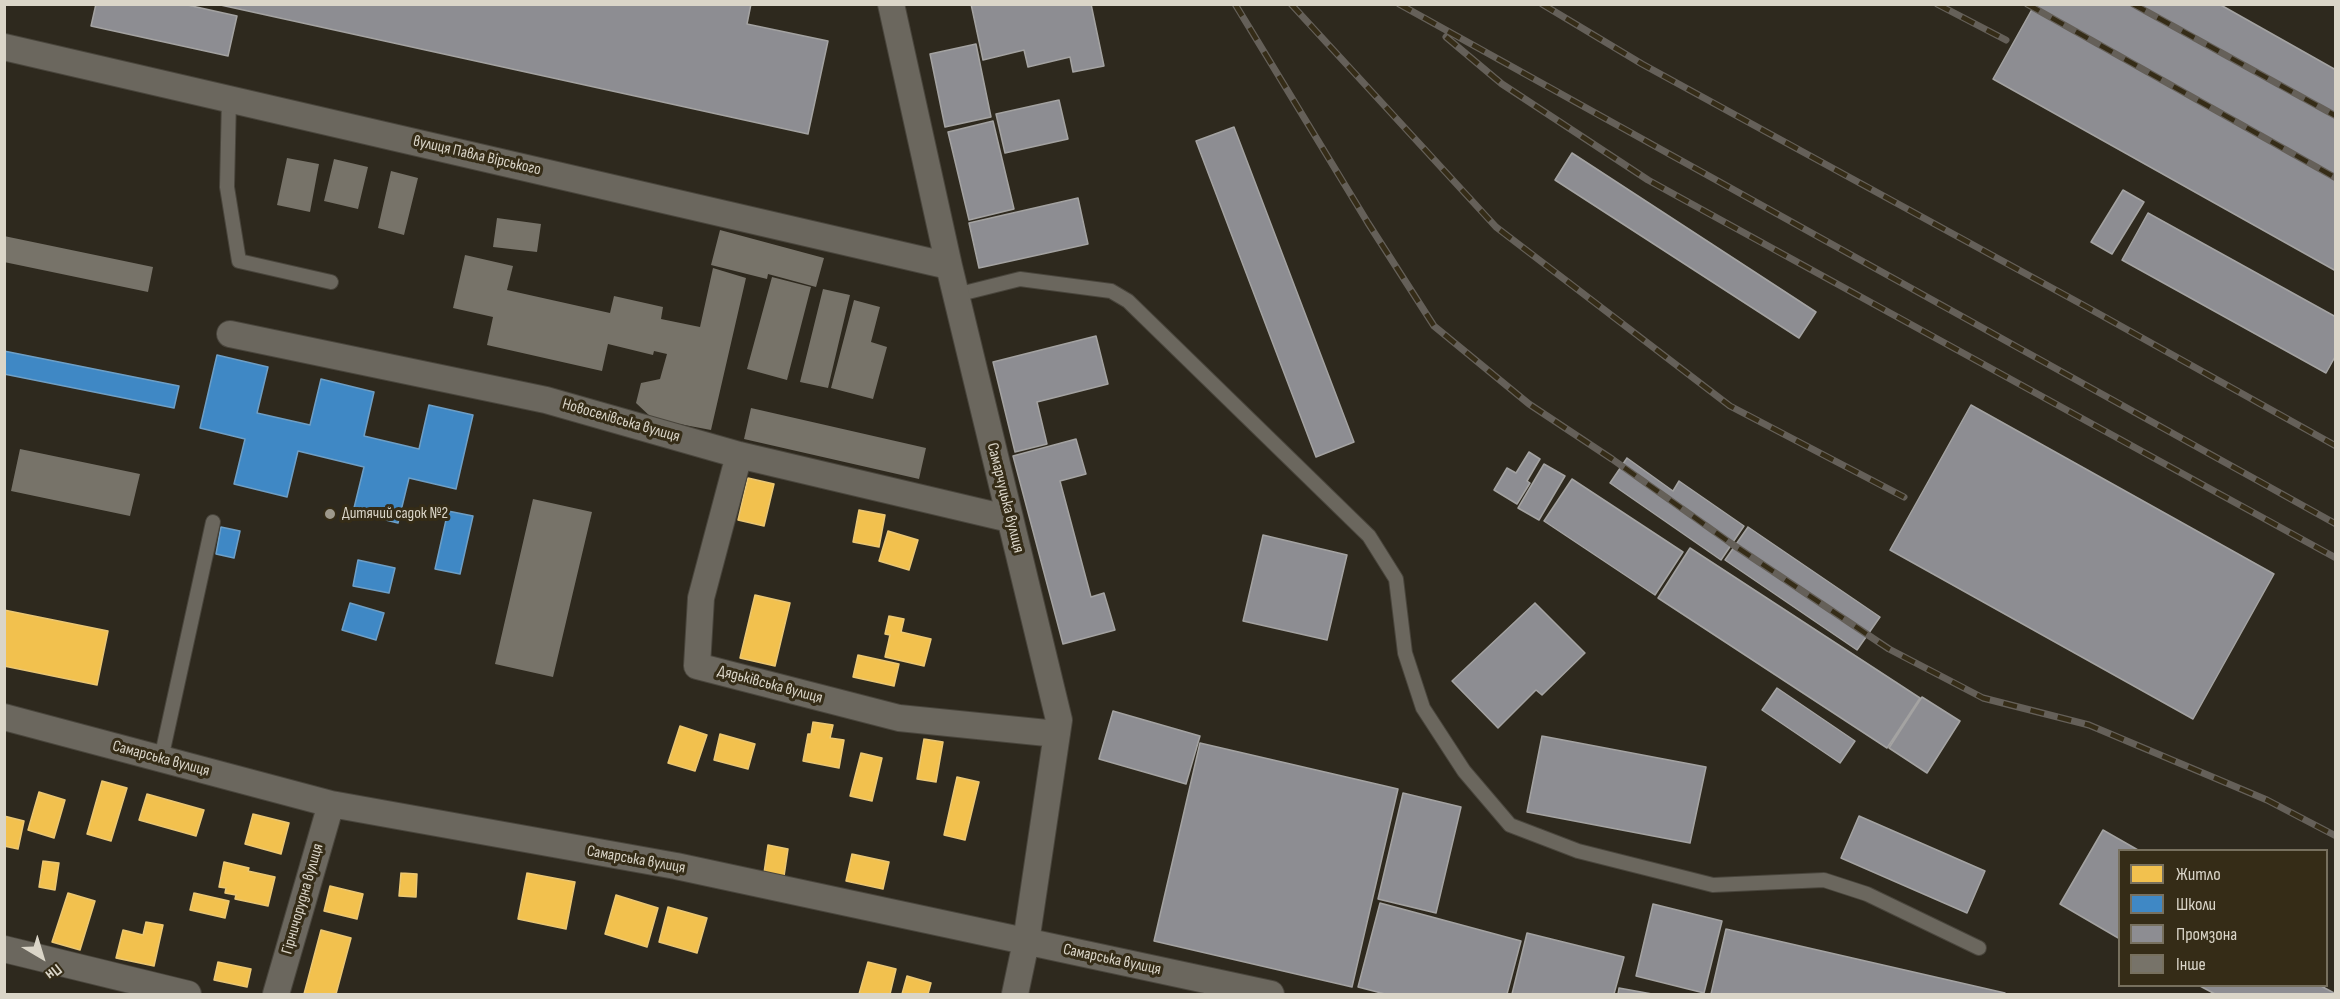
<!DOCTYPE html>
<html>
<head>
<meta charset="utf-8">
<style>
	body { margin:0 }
	#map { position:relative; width:2340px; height:999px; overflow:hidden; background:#2e291e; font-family:"Sofia Sans Condensed",sans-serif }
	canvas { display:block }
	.frame { position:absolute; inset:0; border:6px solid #dad5c8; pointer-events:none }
	.legend { position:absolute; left:2118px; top:849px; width:210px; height:138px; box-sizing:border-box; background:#352c17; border:2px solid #77705e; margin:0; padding:8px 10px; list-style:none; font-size:18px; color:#dad5c8 }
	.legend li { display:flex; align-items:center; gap:12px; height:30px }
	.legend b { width:30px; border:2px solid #77705e }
	.north { position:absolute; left:12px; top:927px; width:60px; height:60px; -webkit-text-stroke:4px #352c17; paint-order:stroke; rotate:142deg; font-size:16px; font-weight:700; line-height:24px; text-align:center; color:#dad5c8 }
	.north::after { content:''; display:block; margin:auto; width:21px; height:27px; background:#dad5c8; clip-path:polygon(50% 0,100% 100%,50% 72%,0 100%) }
</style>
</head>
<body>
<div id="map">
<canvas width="2340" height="999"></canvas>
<div class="frame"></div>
<ul class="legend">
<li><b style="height:16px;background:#f2c14e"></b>Житло</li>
<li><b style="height:16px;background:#3f88c5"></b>Школи</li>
<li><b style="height:16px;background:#8d8d92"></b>Промзона</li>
<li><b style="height:16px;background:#777369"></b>Інше</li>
</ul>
<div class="north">Пн</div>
</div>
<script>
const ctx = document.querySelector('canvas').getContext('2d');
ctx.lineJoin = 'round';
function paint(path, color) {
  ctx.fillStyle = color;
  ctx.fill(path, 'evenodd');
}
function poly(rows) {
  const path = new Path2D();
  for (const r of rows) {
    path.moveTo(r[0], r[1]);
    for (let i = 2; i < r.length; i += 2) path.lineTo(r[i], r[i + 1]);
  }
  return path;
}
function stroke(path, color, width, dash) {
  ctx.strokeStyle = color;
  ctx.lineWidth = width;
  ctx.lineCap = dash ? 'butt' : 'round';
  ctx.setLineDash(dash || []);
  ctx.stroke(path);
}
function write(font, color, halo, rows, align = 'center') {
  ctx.font = font + ' "Sofia Sans Condensed",sans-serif';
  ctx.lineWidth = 6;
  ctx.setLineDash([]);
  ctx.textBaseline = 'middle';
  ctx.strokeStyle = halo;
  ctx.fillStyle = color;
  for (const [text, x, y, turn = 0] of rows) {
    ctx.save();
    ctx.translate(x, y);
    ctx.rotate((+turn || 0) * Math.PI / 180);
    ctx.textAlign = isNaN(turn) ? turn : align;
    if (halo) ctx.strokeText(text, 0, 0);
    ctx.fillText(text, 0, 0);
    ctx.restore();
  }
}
const homes = poly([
	[748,478,774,484,764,526,738,520,748,478],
	[859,510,885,515,879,547,853,542,859,510],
	[888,531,918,540,909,570,879,561,888,531],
	[755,595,790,603,775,666,740,658,755,595],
	[4,610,108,631,97,685,4,666,4,610],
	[889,616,904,619,901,632,931,639,924,666,885,657,890,635,885,634,889,616],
	[858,655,899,664,894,686,853,677,858,655],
	[813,722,833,725,830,738,844,740,839,768,803,761,808,734,811,734,813,722],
	[680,726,707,735,695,771,668,763,680,726],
	[720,734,755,744,748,769,714,760,720,734],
	[924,739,943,742,936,782,917,779,924,739],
	[861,753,882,758,872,801,850,796,861,753],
	[957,777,979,782,965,840,944,835,957,777],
	[102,781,127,788,111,841,87,834,102,781],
	[39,792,65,800,54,838,28,830,39,792],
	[147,794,204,810,196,836,139,820,147,794],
	[253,814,289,823,281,854,245,844,253,814],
	[4,816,24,821,18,849,4,846,4,816],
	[768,845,788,849,783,883,763,880,768,845],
	[852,854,889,862,883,889,846,881,852,854],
	[43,861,59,863,55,890,39,887,43,861],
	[224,862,249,868,248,871,275,877,268,906,235,899,236,895,225,893,226,888,219,887,224,862],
	[401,873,417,874,416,897,399,896,401,873],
	[527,873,575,882,566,929,518,919,527,873],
	[330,886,363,894,357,919,324,911,330,886],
	[68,893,95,901,80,950,52,942,68,893],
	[194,893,229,901,225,918,190,910,194,893],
	[616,895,658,908,647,947,605,934,616,895],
	[668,907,707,918,697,953,659,942,668,907],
	[146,922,163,925,154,966,116,958,123,930,143,935,146,922],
	[321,930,351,938,336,994,304,994,321,930],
	[218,962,251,969,247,987,214,980,218,962],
	[868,962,896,969,890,994,859,994,868,962],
	[907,976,931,983,928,994,902,994,907,976]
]);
paint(homes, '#f2c14e');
stroke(homes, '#ebc773', 1.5);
const schools = poly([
	[4,351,179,386,174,408,4,374,4,351],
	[217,355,268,367,257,413,310,425,321,379,374,392,364,436,419,449,429,405,473,415,456,489,409,478,398,523,353,512,364,467,298,451,287,497,234,484,245,439,200,428,217,355],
	[448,511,473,516,460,574,435,569,448,511],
	[221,527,240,531,234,558,216,554,221,527],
	[358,560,395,568,389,593,353,586,358,560],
	[350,603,384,613,376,640,342,630,350,603]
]);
paint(schools, '#3f88c5');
stroke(schools, '#6e9fc6', 1.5);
const industry = poly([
	[96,4,183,4,237,16,228,56,91,26,96,4],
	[216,4,751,4,747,24,828,41,808,134,216,4],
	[971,4,1091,4,1104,66,1073,72,1070,57,1028,67,1024,50,983,60,971,4],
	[2035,4,2219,4,2336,70,2336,271,1993,79,2035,4],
	[976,44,991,117,945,127,930,54,976,44],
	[1059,100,1068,139,1005,153,996,114,1059,100],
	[993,121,1014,209,969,220,948,132,993,121],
	[1234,127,1354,442,1316,457,1196,141,1234,127],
	[1572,153,1816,312,1799,338,1555,180,1572,153],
	[2123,190,2144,202,2112,254,2091,242,2123,190],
	[1078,198,1088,244,979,268,969,223,1078,198],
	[2148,213,2336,317,2336,355,2326,373,2122,260,2148,213],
	[1096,336,1108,384,1037,402,1047,444,1015,452,993,362,1096,336],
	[1971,405,2274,574,2193,719,1890,550,1971,405],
	[1076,439,1086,474,1060,481,1091,597,1104,593,1115,630,1063,644,1013,456,1076,439],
	[1529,452,1540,459,1527,481,1530,483,1517,504,1494,490,1507,468,1516,473,1529,452],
	[1627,458,1673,491,1679,481,1744,526,1721,560,1610,483,1627,458],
	[1544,464,1565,476,1539,520,1518,508,1544,464],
	[1572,479,1683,552,1655,595,1544,521,1572,479],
	[1748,527,1880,617,1857,650,1725,560,1748,527],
	[1263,535,1347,555,1327,640,1243,621,1263,535],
	[1690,548,1920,698,1887,748,1658,598,1690,548],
	[1535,603,1585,653,1542,695,1536,690,1498,728,1452,681,1535,603],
	[1777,688,1855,741,1840,763,1762,710,1777,688],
	[1922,697,1960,721,1927,773,1889,748,1922,697],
	[1113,711,1200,736,1186,784,1099,759,1113,711],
	[1542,736,1706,767,1690,843,1527,812,1542,736],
	[1200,743,1398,789,1352,987,1154,941,1200,743],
	[1403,793,1461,807,1436,913,1378,899,1403,793],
	[1859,816,1985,871,1967,913,1841,858,1859,816],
	[2103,830,2138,850,2120,850,2120,939,2060,904,2103,830],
	[1380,903,1521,941,1507,994,1385,994,1358,987,1380,903],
	[1653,904,1722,921,1704,993,1636,976,1653,904],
	[1726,929,2005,993,2005,994,1711,994,1726,929],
	[1527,933,1624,957,1614,994,1512,994,1527,933],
	[2200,986,2321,986,2336,994,2215,994,2200,986],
	[1619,988,1652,994,1618,994,1619,988]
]);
paint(industry, '#8d8d92');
stroke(industry, '#a4a3a2', 1.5);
paint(poly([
	[287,158,319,164,310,212,277,205],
	[334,159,368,167,358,209,324,201],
	[391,171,418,178,404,235,378,228],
	[497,218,541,224,537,252,493,247],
	[720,230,824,258,816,287,768,274,767,279,711,265],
	[4,236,153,267,148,292,4,262],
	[465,255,513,266,507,290,610,313,614,296,663,307,661,319,700,327,713,268,746,278,711,430,653,419,636,403,641,383,660,379,667,354,654,351,653,355,608,344,602,371,487,345,493,317,453,308],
	[772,277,811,287,787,380,747,369],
	[823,289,850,295,828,388,800,382],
	[854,300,880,307,871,342,887,347,873,399,831,388],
	[751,408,926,448,919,479,744,439],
	[20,449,140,474,130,516,11,491],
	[533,499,592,512,553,677,495,664]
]), '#777369');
const service = poly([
	[229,99,227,187,239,261,331,282],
	[956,295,1020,279,1111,291,1128,301,1369,536,1396,579,1405,653,1423,708,1464,771,1510,825,1578,851,1713,885,1824,880,1867,894,1979,948],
	[161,759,213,522]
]);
const minor = poly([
	[891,4,949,266,1059,720,1026,942,1015,994],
	[4,47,949,266],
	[230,334,546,400,739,455,1010,519],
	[739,455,701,598,697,666,899,718,1057,734],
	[4,717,331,804,676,866,1271,994],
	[4,949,188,994],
	[276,994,331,804]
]);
stroke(service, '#49453c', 16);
stroke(minor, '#49453c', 28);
stroke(service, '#6b675e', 14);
stroke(minor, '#6b675e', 26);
const rail = poly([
	[1235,4,1368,223,1434,326,1529,404,1612,459,1732,544,1889,649,1983,698,2089,725,2267,800,2336,836],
	[1291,4,1496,227,1730,406,1904,497],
	[1399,4,2336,524],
	[1542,4,1642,64,2083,305,2336,446],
	[1937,4,2006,40],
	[2027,4,2336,178],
	[2133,4,2336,116],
	[1446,37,1502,84,1648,180,2336,558]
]);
stroke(rail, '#656059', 7);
stroke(rail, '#352c17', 4.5, [14]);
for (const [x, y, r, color] of [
	[330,514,6,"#9e998c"]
]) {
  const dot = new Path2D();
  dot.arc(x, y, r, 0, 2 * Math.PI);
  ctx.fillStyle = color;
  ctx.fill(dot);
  stroke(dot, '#352c17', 2);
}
write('16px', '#dad5c8', '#352c17', [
	["вулиця Павла Вірського",477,156,13],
	["Новоселівська вулиця",621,421,16],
	["Самарчуцька вулиця",1005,498,76],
	["Дядьківська вулиця",770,685,15],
	["Самарська вулиця",161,759,15],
	["Самарська вулиця",636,860,10],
	["Гірничорудна вулиця",303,899,-74],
	["Самарська вулиця",1112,960,12]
]);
write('16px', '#dad5c8', '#352c17', [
	["Дитячий садок №2",342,514]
], 'left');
</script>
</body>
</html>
